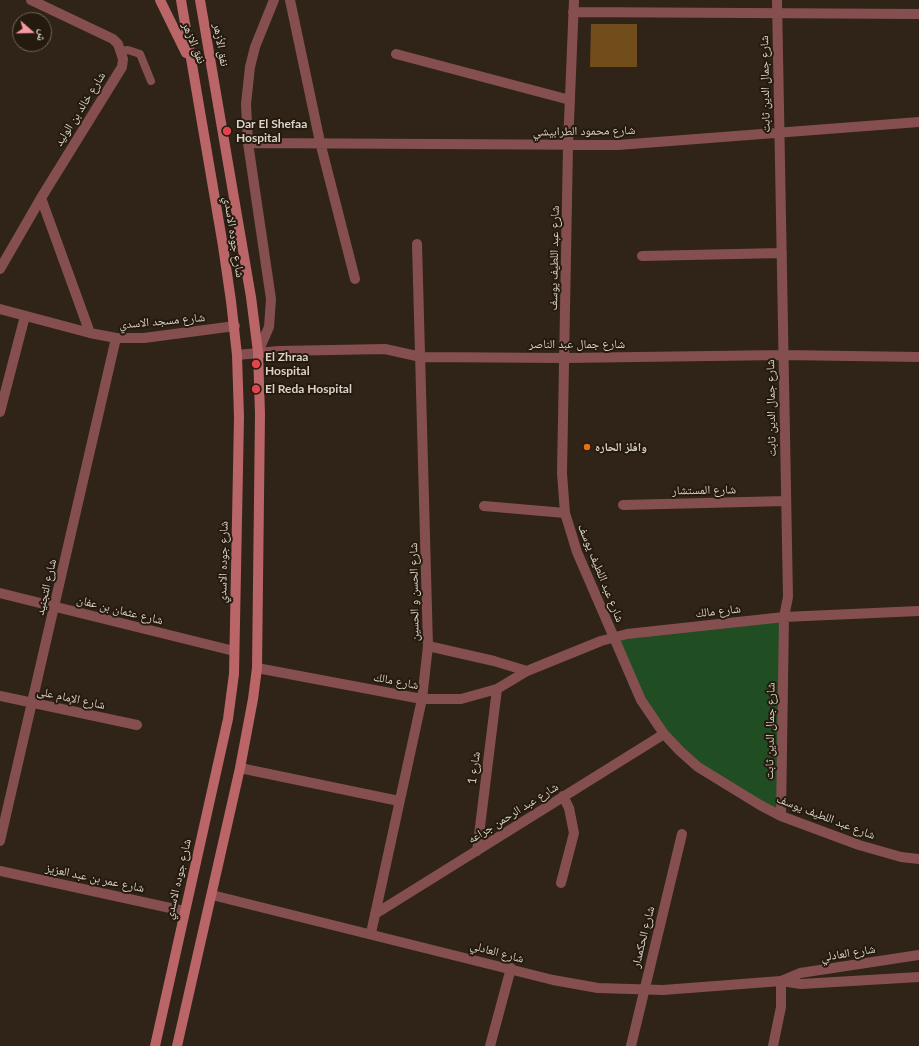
<!DOCTYPE html>
<html>
<head>
<meta charset="utf-8">
<style>
	body { margin:0 }
	#map { position:relative; width:919px; height:1046px; overflow:hidden; background:#2f2417; font-family:Lato,"Noto Naskh Arabic",sans-serif }
	canvas { display:block }
	.north { position:absolute; left:12px; top:12px; width:40px; height:40px; box-sizing:border-box; background:#251a0e; border:1px solid #6e645a; border-radius:50%; rotate:110deg; font-size:11px; font-weight:700; line-height:16px; text-align:center; color:#dbd3cb }
	.north::after { content:''; display:block; margin:auto; width:14px; height:18px; background:#f49aa1; clip-path:polygon(50% 0,100% 100%,50% 72%,0 100%) }
</style>
</head>
<body>
<div id="map">
<canvas width="919" height="1046"></canvas>
<div class="north">ش</div>
</div>
<script>
const ctx = document.querySelector('canvas').getContext('2d');
ctx.lineJoin = 'round';
function paint(path, color) {
  ctx.fillStyle = color;
  ctx.fill(path, 'evenodd');
}
function poly(rows) {
  const path = new Path2D();
  for (const r of rows) {
    path.moveTo(r[0], r[1]);
    for (let i = 2; i < r.length; i += 2) path.lineTo(r[i], r[i + 1]);
  }
  return path;
}
function stroke(path, color, width, dash) {
  ctx.strokeStyle = color;
  ctx.lineWidth = width;
  ctx.lineCap = dash ? 'butt' : 'round';
  ctx.setLineDash(dash || []);
  ctx.stroke(path);
}
function write(font, color, halo, rows, align = 'center') {
  ctx.font = font + ' Lato,"Noto Naskh Arabic",sans-serif';
  ctx.lineWidth = 4;
  ctx.setLineDash([]);
  ctx.textBaseline = 'middle';
  ctx.strokeStyle = halo;
  ctx.fillStyle = color;
  for (const [text, x, y, turn = 0] of rows) {
    ctx.save();
    ctx.translate(x, y);
    ctx.rotate((+turn || 0) * Math.PI / 180);
    ctx.textAlign = isNaN(turn) ? turn : align;
    if (halo) ctx.strokeText(text, 0, 0);
    ctx.fillText(text, 0, 0);
    ctx.restore();
  }
}
paint(poly([
	[784,618,780,813,699,764,667,735,643,699,615,638]
]), '#214d22');
paint(poly([
	[591,24,637,24,637,67,590,67]
]), '#714d1b');
stroke(poly([
	[122,51,128,50,140,54,151,81]
]), '#854f50', 8);
stroke(poly([
	[290,0,320,142,355,279],
	[574,0,568,146,562,473,565,513,577,552,641,700,664,734,680,751,698,767,760,805,781,816,859,845,901,857,919,859],
	[777,0,788,597,784,617,781,816],
	[573,12,919,14],
	[396,54,570,100],
	[248,143,618,145,919,122],
	[41,198,90,333],
	[642,256,782,253],
	[0,269,41,198,122,67,123,59,118,44,113,39,31,0],
	[0,309,90,333,116,338,144,338,235,326],
	[258,352,269,327,271,299,248,143,246,104,250,67,255,47,274,0],
	[237,355,279,351,385,349,421,357,565,358,783,355,919,357],
	[0,412,25,316],
	[623,505,786,501],
	[484,506,565,513],
	[0,593,234,651],
	[428,646,494,661,527,671],
	[257,668,422,699,461,699,497,689,527,671,601,641,627,634,784,617,919,611],
	[0,696,137,725],
	[240,768,399,801],
	[0,841,116,338],
	[477,851,497,689],
	[0,871,184,911],
	[561,883,574,833,569,808,563,796],
	[375,914,664,734],
	[371,933,422,699,428,646,417,244],
	[490,1046,511,968],
	[631,1046,682,834],
	[773,1046,781,1007,781,981]
]), '#854f50', 10);
stroke(poly([
	[212,895,553,980,598,988,663,990,781,981,801,984,919,977],
	[781,981,800,973,919,955]
]), '#854f50', 10);
stroke(poly([
	[160,0,186,53],
	[155,1046,228,719,234,674,239,417,237,355,231,301,223,246,181,0],
	[177,1046,240,768,253,699,257,668,260,414,258,352,251,297,200,0]
]), '#ba6568', 10);
for (const [x, y, r, color] of [
	[227,131,5,"#e0444e"],
	[256,364,5,"#e0444e"],
	[256,389,5,"#e0444e"],
	[587,447,4,"#e8710a"]
]) {
  const dot = new Path2D();
  dot.arc(x, y, r, 0, 2 * Math.PI);
  ctx.fillStyle = color;
  ctx.fill(dot);
  stroke(dot, '#251a0e', 1.5);
}
write('12px', '#dbd3cb', '#251a0e', [
	["نفق الازهر",194,43,68],
	["نفق الأزهر",221,45,80],
	["شارع جمال الدين ثابت",765,84,-91],
	["شارع خالد بن الوليد",80,109,-58],
	["شارع محمود الطرابيشي",584,131,-1],
	["شارع جوده الاسدي",234,237,81],
	["شارع عبد اللطيف يوسف",554,258,-89],
	["شارع مسجد الاسدي",162,321,-5],
	["شارع جمال عبد الناصر",577,344],
	["شارع جمال الدين ثابت",771,408,-91],
	["شارع المستشار",704,490,-1],
	["شارع جوده الاسدي",223,562,-89],
	["شارع عبد اللطيف يوسف",601,573,68],
	["شارع التجنيد",46,587,-77],
	["شارع الحسن و الحسين",414,592,-91],
	["شارع عثمان بن عفان",120,610,14],
	["شارع مالك",718,611,-6],
	["شارع مالك",396,681,11],
	["شارع الإمام على",71,698,12],
	["شارع جمال الدين ثابت",770,731,-89],
	["شارع 1",474,768,-83],
	["شارع عبد الرحمن جراعه",513,813,-32],
	["شارع عبد اللطيف يوسف",826,817,21],
	["شارع عمر بن عبد العزيز",95,878,12],
	["شارع جوده الاسدي",178,879,-77],
	["شارع الحكمدار",643,937,-76],
	["شارع العادلي",497,952,15],
	["شارع العادلي",848,953,-9]
]);
write('bold 12px', '#dbd3cb', '#251a0e', [
	["Dar El Shefaa",236,124],
	["Hospital",236,138],
	["El Zhraa",265,357],
	["Hospital",265,371],
	["El Reda Hospital",265,389],
	["وافلز الحاره",595,447]
], 'left');
</script>
</body>
</html>
